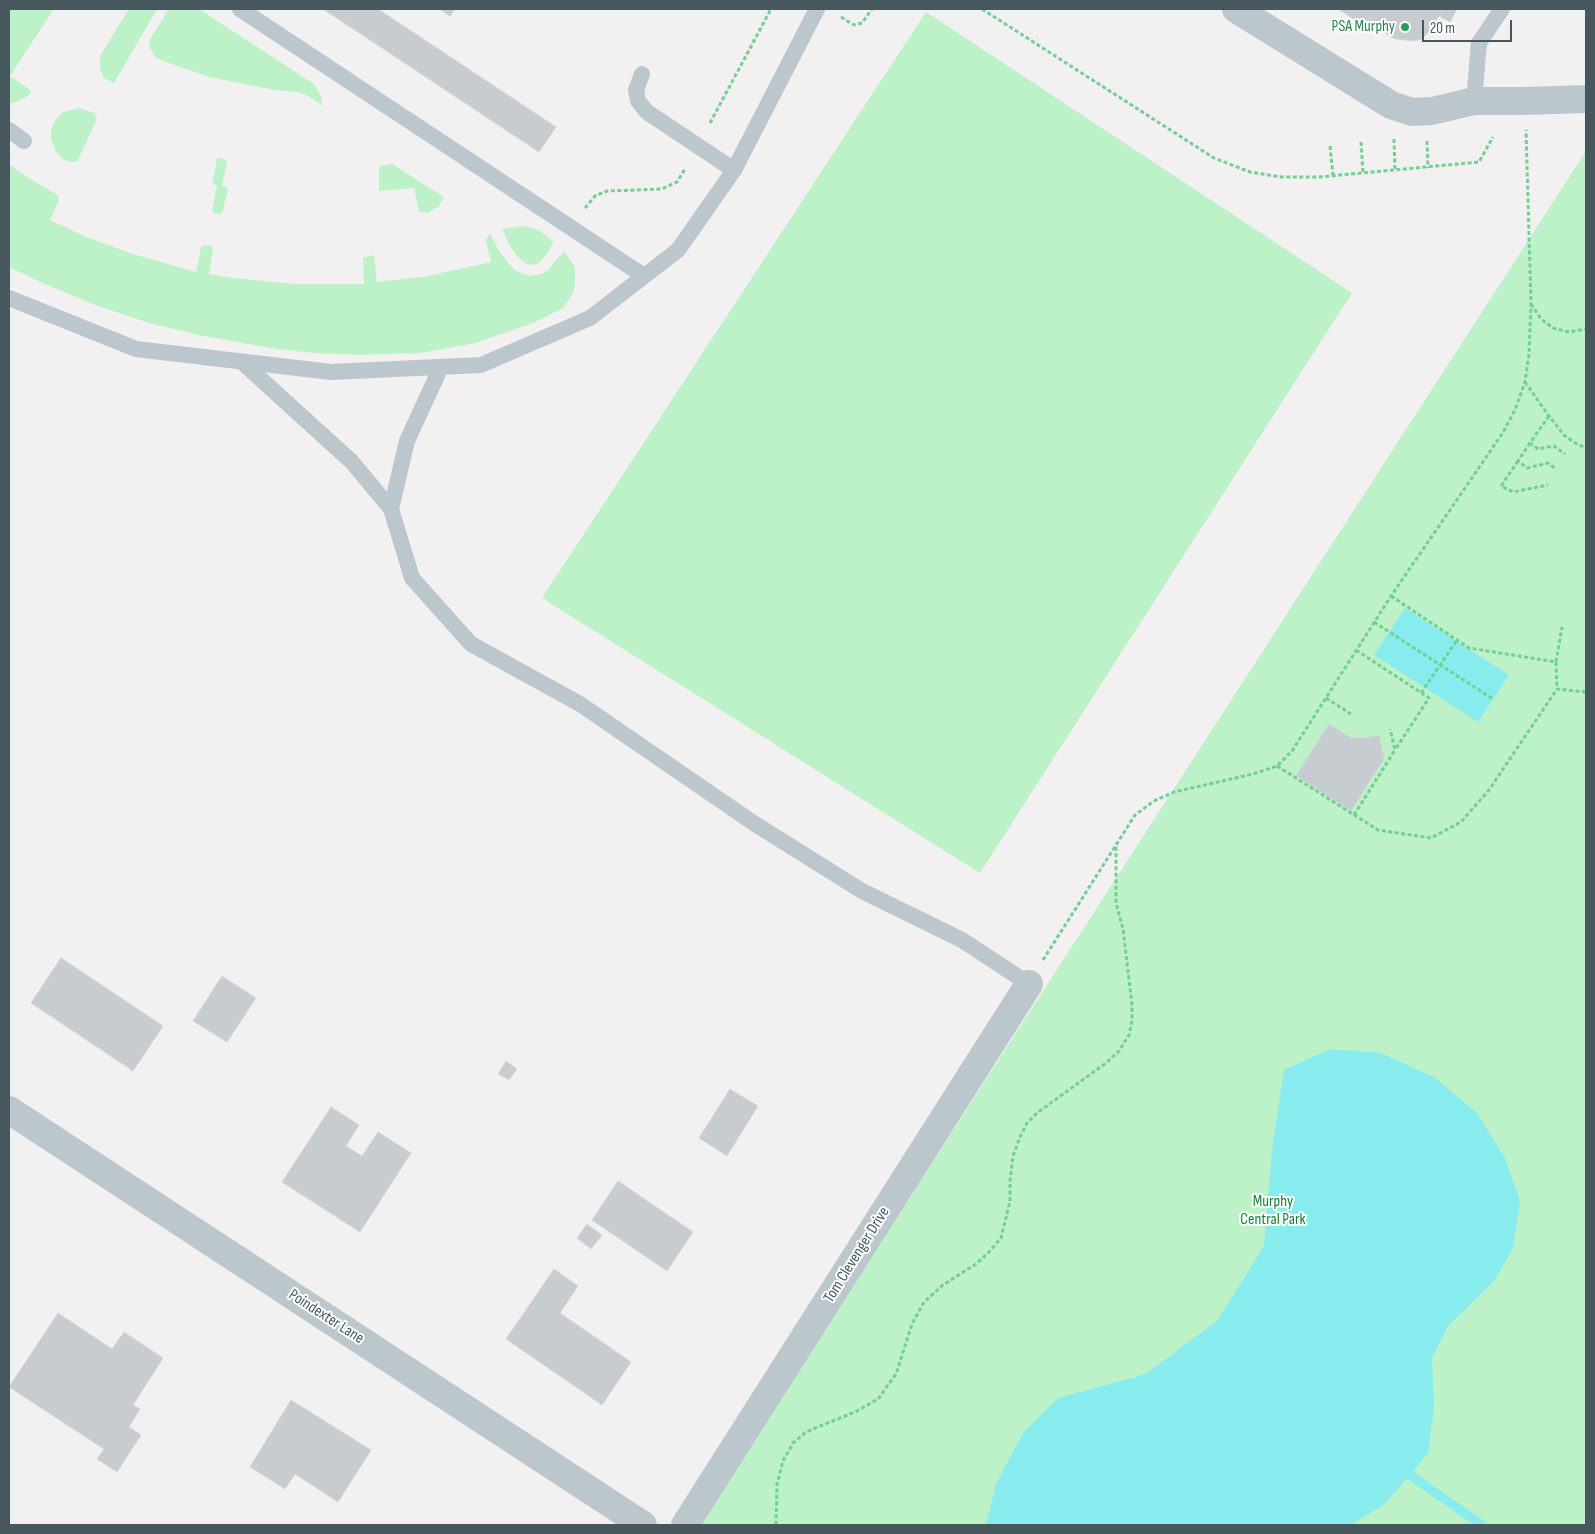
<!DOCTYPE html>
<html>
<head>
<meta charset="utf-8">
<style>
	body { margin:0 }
	#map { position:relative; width:1595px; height:1534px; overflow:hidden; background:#f2f0f0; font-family:"Sofia Sans Condensed",sans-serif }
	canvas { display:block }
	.frame { position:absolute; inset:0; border:10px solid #47575e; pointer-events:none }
	.scale { position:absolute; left:1422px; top:20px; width:90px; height:22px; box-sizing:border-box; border:2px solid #47575e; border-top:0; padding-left:6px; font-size:15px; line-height:18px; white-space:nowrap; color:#47575e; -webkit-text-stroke:4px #fff; paint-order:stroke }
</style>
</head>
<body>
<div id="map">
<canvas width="1595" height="1534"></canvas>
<div class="frame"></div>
<div class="scale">20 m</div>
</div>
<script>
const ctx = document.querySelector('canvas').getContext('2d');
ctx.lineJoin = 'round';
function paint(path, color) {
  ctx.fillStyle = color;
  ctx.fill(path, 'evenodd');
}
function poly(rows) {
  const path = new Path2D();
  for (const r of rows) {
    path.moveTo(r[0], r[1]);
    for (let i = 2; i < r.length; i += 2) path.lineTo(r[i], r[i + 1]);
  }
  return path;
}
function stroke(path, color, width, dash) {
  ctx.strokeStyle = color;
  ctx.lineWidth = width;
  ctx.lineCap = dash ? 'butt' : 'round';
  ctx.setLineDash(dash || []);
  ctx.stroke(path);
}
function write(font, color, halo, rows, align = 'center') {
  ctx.font = font + ' "Sofia Sans Condensed",sans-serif';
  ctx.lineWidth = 4;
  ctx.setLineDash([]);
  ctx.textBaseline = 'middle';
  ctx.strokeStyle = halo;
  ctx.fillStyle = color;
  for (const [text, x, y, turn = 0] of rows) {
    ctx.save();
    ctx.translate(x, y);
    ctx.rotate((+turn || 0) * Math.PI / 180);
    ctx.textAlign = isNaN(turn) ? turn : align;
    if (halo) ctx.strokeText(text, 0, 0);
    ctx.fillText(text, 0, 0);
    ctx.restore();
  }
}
paint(poly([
	[9,9,54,9,10,76,29,89,31,92,29,95,19,101,9,104],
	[129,9,157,9,114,83,104,78,100,68,100,56],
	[169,9,199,9,314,84,321,96,323,106,308,96,298,92,275,90,209,77,166,62,156,58,150,48,149,41],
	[926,12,1352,293,980,873,542,598],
	[80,108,94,113,97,119,78,160,76,162,71,162,63,159,55,150,51,139,51,129,56,119,62,113,70,110],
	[1586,151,1586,1525,698,1525],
	[218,158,225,159,227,161,222,186,228,188,223,211,221,214,214,213,212,210,217,185,212,184,217,159],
	[9,164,30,179,58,195,59,201,50,220,86,237,133,254,196,272,201,247,205,245,211,246,213,249,209,274,234,278,295,284,364,284,363,258,372,255,374,256,377,282,428,276,491,262,486,240,490,233,498,249,509,264,516,271,529,276,542,274,548,270,564,251,575,267,575,285,572,295,563,308,535,322,476,343,421,353,359,355,314,353,277,349,203,336,149,323,95,305,36,280,9,267],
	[392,164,444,197,439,206,428,213,419,212,414,188,379,191,379,168,380,166],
	[524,226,540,231,554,242,543,259,536,265,527,264,519,258,510,246,502,229]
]), '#bdf1c8');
paint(poly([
	[1405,608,1509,675,1478,722,1374,655],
	[1330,1049,1381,1053,1434,1077,1477,1113,1505,1158,1520,1201,1513,1248,1495,1280,1448,1326,1432,1358,1434,1407,1428,1453,1410,1475,1382,1506,1350,1525,986,1525,996,1484,1023,1433,1058,1398,1146,1374,1217,1321,1264,1246,1272,1150,1284,1070]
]), '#88ecef');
stroke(poly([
	[1410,1475,1482,1525]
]), '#88ecef', 9);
const building = poly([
	[323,9,378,9,556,127,539,152,323,9],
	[439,9,455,9,450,16,439,9],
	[1338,9,1443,9,1430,31,1422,39,1414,41,1395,39,1364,19,1361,24,1338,9],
	[1443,9,1457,9,1450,22,1439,16,1443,9],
	[1329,724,1350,737,1364,738,1379,735,1384,759,1351,811,1296,776,1329,724],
	[61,958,163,1026,133,1071,31,1003,61,958],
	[222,976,256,998,227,1042,193,1021,222,976],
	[506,1061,517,1069,509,1080,498,1074,506,1061],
	[730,1089,758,1106,727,1156,699,1138,730,1089],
	[331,1107,359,1125,346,1146,362,1156,378,1132,411,1153,360,1232,282,1182,331,1107],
	[618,1181,693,1232,667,1271,592,1220,618,1181],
	[587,1224,602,1235,591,1249,577,1238,587,1224],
	[554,1269,578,1286,560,1313,631,1362,602,1405,506,1339,554,1269],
	[58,1313,112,1349,124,1332,163,1358,133,1405,140,1409,129,1427,141,1435,117,1472,97,1459,104,1449,9,1387,58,1313],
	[291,1400,371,1450,338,1502,295,1474,285,1489,250,1467,291,1400]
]);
paint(building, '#c6cccf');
stroke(building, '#d3d7db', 1);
stroke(poly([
	[982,9,1214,158,1250,172,1281,177,1319,177,1479,162,1493,137],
	[841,17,854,25,862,23,872,9],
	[710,123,771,9],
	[1394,139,1395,170],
	[1427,141,1428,168],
	[1361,142,1363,173],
	[1330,146,1333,176],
	[585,208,595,196,607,191,662,189,677,182,685,169],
	[1531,304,1541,319,1553,328,1569,332,1586,329],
	[1525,382,1549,416,1564,435,1575,443,1586,448],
	[1549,416,1530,443,1538,449,1554,446,1565,454],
	[1530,443,1518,461,1527,468,1548,463,1556,469],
	[1518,461,1501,486,1513,492,1548,485],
	[1391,596,1469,648,1556,662,1557,689],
	[1374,622,1493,699],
	[1356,650,1429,698,1395,750],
	[1556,662,1562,627],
	[1421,693,1457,640],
	[1326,698,1351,714],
	[1277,766,1378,830,1431,838,1461,822,1489,790,1557,689,1586,692],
	[1354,815,1395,750,1390,729],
	[1043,960,1135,815,1154,801,1174,792,1253,774,1277,766,1292,751,1391,596,1502,434,1515,410,1525,382,1529,354,1531,303,1526,130],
	[776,1525,777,1484,783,1461,793,1443,806,1432,857,1411,878,1399,896,1374,912,1324,924,1302,943,1285,976,1264,989,1252,1001,1238,1010,1201,1010,1181,1013,1156,1020,1137,1027,1123,1037,1113,1106,1063,1119,1051,1129,1035,1132,1021,1132,1005,1123,929,1116,903,1116,846]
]), '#73d092', 3, [4, 2.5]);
stroke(poly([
	[240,9,644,276],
	[642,74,636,90,638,101,647,112,734,170],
	[1474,101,1479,43,1502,9],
	[9,130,24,141],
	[9,298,136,349,331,372,481,365,590,318,678,250,734,170,817,9],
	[242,362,352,462,391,509,412,578,471,644,580,704,755,824,862,891,962,940,1029,984],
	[391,509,407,441,441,367]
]), '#bbc7cd', 16);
stroke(poly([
	[1236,9,1391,105,1412,112,1432,111,1474,101,1525,101,1586,99],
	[9,1110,643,1525],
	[685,1525,1029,984]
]), '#bbc7cd', 28);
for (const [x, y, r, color] of [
	[1405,27,5,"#2e9e5b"]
]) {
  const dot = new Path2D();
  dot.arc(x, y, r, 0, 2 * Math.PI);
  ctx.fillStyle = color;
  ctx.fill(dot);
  stroke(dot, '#fff', 2);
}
write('16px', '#27864d', '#fff', [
	["PSA Murphy",1395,27]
], 'right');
write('16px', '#148338', '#fff', [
	["Murphy",1273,1202],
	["Central Park",1273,1220]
]);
write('16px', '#47575e', '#fff', [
	["Tom Clevenger Drive",857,1255,-58],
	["Poindexter Lane",326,1317,33]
]);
</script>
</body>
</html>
